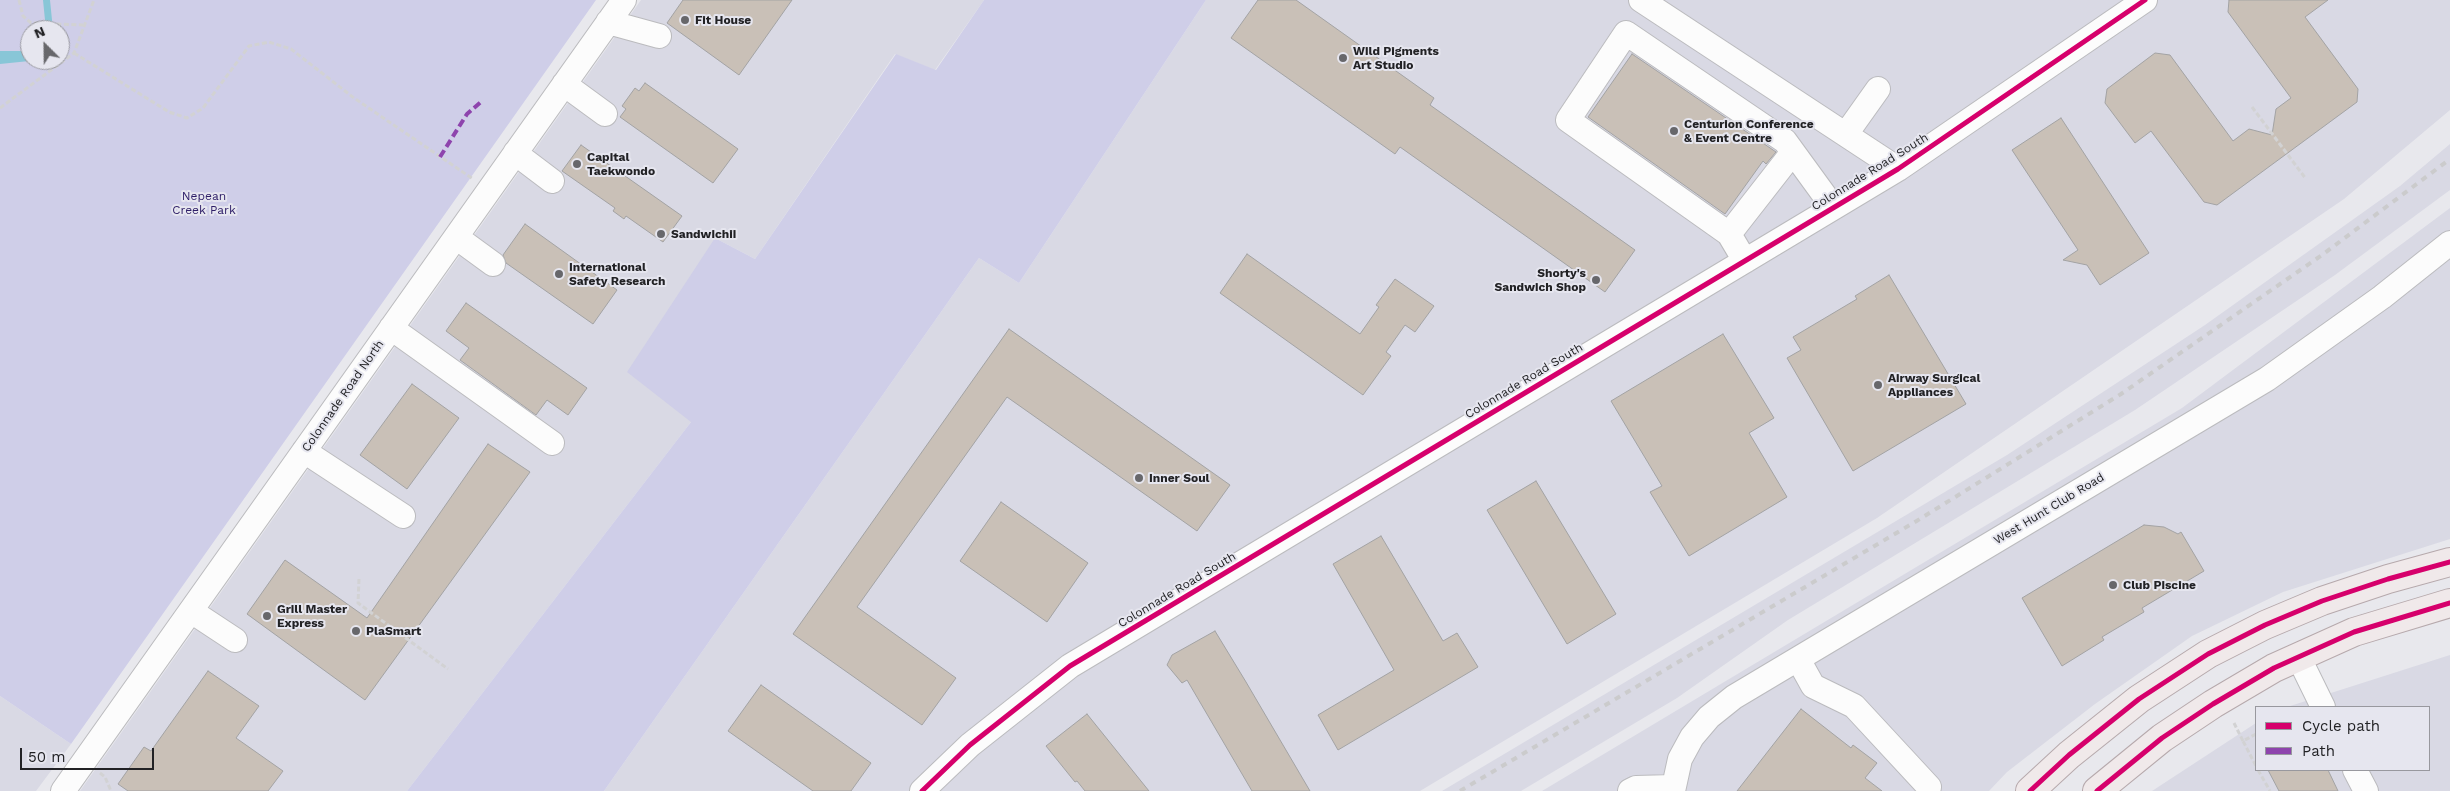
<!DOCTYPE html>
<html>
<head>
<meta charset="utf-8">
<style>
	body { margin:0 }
	#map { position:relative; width:2450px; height:791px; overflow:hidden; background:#e8e8ed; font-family:"Work Sans",sans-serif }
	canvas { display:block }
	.legend { position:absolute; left:2255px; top:706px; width:175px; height:65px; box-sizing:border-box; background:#e6e6ef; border:1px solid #98989e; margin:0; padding:6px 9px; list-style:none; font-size:15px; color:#222225 }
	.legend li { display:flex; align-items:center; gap:10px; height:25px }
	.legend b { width:25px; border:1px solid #98989e }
	.north { position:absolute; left:20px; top:20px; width:50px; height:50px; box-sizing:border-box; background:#e6e6ef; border:1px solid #98989e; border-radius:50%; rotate:337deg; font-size:14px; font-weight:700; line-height:20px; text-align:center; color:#222225 }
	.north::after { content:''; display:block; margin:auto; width:18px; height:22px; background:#67676b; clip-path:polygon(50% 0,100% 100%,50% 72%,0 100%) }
	.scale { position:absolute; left:20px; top:748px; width:134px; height:22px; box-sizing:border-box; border:2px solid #222225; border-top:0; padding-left:6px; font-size:15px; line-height:18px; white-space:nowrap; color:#222225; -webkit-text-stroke:4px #e6e6ef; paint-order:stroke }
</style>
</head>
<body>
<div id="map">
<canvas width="2450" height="791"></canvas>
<ul class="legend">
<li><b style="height:6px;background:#d6006c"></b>Cycle path</li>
<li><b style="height:6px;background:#8e44ad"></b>Path</li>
</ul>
<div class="north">N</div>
<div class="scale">50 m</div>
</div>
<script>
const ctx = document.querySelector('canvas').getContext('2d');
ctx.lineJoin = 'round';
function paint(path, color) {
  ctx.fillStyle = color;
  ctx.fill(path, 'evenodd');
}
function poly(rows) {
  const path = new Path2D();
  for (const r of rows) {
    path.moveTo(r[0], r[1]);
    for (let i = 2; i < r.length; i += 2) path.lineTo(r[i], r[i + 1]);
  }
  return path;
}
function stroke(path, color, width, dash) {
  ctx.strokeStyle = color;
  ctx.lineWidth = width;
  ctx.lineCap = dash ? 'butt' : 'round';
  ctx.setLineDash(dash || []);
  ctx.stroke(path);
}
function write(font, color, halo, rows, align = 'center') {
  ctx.font = font + ' "Work Sans",sans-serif';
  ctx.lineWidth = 4;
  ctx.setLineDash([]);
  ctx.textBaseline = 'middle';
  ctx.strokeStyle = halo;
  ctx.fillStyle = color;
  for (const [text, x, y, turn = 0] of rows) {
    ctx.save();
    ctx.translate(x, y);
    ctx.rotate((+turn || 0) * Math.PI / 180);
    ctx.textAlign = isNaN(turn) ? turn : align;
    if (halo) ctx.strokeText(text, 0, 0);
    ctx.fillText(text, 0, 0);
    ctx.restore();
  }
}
paint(poly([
	[641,0,984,0,935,70,895,54,755,259,715,238,691,422,407,791,80,791],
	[1206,0,2450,0,2450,110,2344,199,1877,518,1420,791,604,791,979,258,1019,283],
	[2450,144,2450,190,2335,275,2135,410,1788,620,1677,698,1521,791,1442,791,2007,455,2205,325,2400,186],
	[2450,208,2450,539,2283,592,2192,636,2095,704,2007,772,1989,791,1542,791,2182,408],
	[2450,655,2450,791,2152,791,2256,723,2256,770,2429,770,2429,707,2287,707],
	[0,696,71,744,36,791,0,791]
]), '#d9d9e4');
paint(poly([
	[0,0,596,0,71,744,0,696],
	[30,30,60,30,60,60,30,60],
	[984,0,1206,0,1019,283,979,258,604,791,407,791,691,422,627,372,715,238,755,259,896,54,936,70]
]), '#cfcee8');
paint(poly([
	[43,0,50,0,53,30,46,30],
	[0,51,30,51,30,60,39,60,0,64]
]), '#88c6d7');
const building = poly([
	[683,0,792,0,739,75,667,23,683,0],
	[1258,0,1296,0,1434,98,1430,105,1635,250,1605,292,1400,147,1395,154,1231,38,1258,0],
	[2229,0,2328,0,2305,17,2358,89,2357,102,2217,205,2204,202,2151,131,2135,143,2105,103,2107,89,2155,53,2170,55,2233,141,2249,129,2272,135,2276,109,2291,98,2228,12,2229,0],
	[1632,54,1776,152,1766,164,1763,161,1725,214,1588,117,1632,54],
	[645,83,738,149,713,183,620,117,626,109,622,106,635,88,639,91,645,83],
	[2061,118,2149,253,2100,285,2087,265,2063,260,2078,250,2012,150,2061,118],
	[581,145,682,216,663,242,626,216,624,219,613,211,615,208,562,171,581,145],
	[525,224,617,290,593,324,506,263,503,255,525,224],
	[1247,254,1360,334,1379,307,1376,305,1395,279,1434,306,1415,332,1405,325,1386,352,1391,356,1363,395,1220,293,1247,254],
	[1889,275,1966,404,1853,471,1787,358,1801,350,1793,337,1857,299,1855,296,1889,275],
	[466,303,587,388,568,415,547,400,536,415,460,360,469,348,446,331,466,303],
	[1009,329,1230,485,1197,531,1007,397,857,607,956,678,922,725,793,634,1009,329],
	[1723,334,1774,418,1749,433,1787,497,1689,556,1650,492,1662,486,1611,401,1723,334],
	[412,384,459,418,407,489,360,455,412,384],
	[488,444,530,472,365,700,247,614,285,560,367,618,488,444],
	[1536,481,1616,614,1567,644,1487,510,1536,481],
	[1001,502,1088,563,1047,622,960,561,1001,502],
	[2144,525,2164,527,2178,534,2181,532,2204,571,2142,608,2144,612,2102,637,2104,640,2062,666,2022,598,2144,525],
	[1381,536,1443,641,1457,633,1478,667,1338,750,1318,715,1394,670,1333,564,1381,536],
	[1215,631,1246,682,1310,791,1252,791,1187,680,1182,683,1167,665,1172,655,1215,631],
	[208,671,259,706,236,738,283,771,268,791,128,791,118,784,144,747,151,751,208,671],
	[761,685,871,763,851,791,813,791,728,731,761,685],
	[1801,709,1851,748,1853,745,1877,763,1865,778,1882,791,1737,791,1801,709],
	[1087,714,1149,791,1085,791,1077,781,1075,782,1046,746,1087,714],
	[2268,770,2328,770,2338,791,2279,791,2268,770]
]);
paint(building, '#c9c0b7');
stroke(building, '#a3a3a4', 1);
const minor = poly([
	[1641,0,1898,169],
	[608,22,659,36],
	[564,84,605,114],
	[1846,134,1878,89],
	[515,153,552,181],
	[1729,234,1793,152],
	[456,237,493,264],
	[1745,261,1729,234,1568,120,1626,33,1785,141,1833,207],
	[391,328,552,443],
	[304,451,403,516],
	[191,611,235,640],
	[2298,656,2323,707],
	[1798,659,1813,686,1854,706,1929,787],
	[2355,770,2366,791],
	[63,791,624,0],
	[922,791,970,745,1070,666,1898,169,2145,0],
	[1630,791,1636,788,1673,787],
	[1673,791,1680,759,1692,737,1709,717,1734,697,2267,379,2382,297,2450,243]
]);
const major = poly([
	[2030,791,2069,755,2139,699,2208,654,2265,625,2322,601,2388,579,2450,562],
	[2097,791,2162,738,2213,704,2274,668,2354,632,2450,603]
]);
stroke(minor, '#bbbbbe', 26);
stroke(major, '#b6a9ac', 30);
stroke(poly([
	[19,0,23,16,31,23,83,25],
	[74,53,169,112,187,118,203,108,249,46,269,42,291,49,354,98,473,179],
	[2252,107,2306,179],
	[0,108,74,53,94,0],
	[359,579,358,603,448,669],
	[2234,723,2243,741],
	[2256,734,2243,741,2256,766],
	[2258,770,2270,791],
	[100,773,105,777,111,791]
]), '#d2d2d3', 3, [5, 2.5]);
stroke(minor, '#fcfcfc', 24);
stroke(major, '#f0e9ea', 28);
stroke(poly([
	[1460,791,1915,522,2121,394,2322,255,2450,159]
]), '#cbcbcc', 4, [6, 6]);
stroke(poly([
	[440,157,467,114,482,101]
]), '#8e44ad', 4, [8, 4]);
stroke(poly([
	[922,791,970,745,1070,666,1898,169,2145,0],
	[2030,791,2069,755,2139,699,2208,654,2265,625,2322,601,2388,579,2450,562],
	[2097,791,2162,738,2213,704,2274,668,2354,632,2450,603]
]), '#d6006c', 5);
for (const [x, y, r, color] of [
	[685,20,5,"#67676b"],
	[1343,58,5,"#67676b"],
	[1674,131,5,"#67676b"],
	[577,164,5,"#67676b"],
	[661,234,5,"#67676b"],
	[559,274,5,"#67676b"],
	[1596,280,5,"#67676b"],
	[1878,385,5,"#67676b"],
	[1139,478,5,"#67676b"],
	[2113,585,5,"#67676b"],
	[267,616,5,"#67676b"],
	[356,631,5,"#67676b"]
]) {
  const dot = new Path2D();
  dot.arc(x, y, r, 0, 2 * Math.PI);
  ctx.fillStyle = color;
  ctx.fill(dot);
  stroke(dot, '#e6e6ef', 2);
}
write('bold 12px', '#222225', '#e6e6ef', [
	["Fit House",695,20],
	["Wild Pigments",1353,51],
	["Art Studio",1353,65],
	["Centurion Conference",1684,124],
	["& Event Centre",1684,138],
	["Capital",587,157],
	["Taekwondo",587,171],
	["Sandwichii",671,234],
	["International",569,267],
	["Safety Research",569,281],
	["Shorty's",1586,273,"right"],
	["Sandwich Shop",1586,287,"right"],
	["Airway Surgical",1888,378],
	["Appliances",1888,392],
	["Inner Soul",1149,478],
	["Club Piscine",2123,585],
	["Grill Master",277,609],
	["Express",277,623],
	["PlaSmart",366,631]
], 'left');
write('12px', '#222225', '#e6e6ef', [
	["Colonnade Road South",1870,172,-32],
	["Colonnade Road South",1524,381,-31],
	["Colonnade Road North",343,396,-55],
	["West Hunt Club Road",2049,509,-31],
	["Colonnade Road South",1177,590,-31]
]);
write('12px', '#2e1e67', '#e6e6ef', [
	["Nepean",204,196],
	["Creek Park",204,210]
]);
</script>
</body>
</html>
